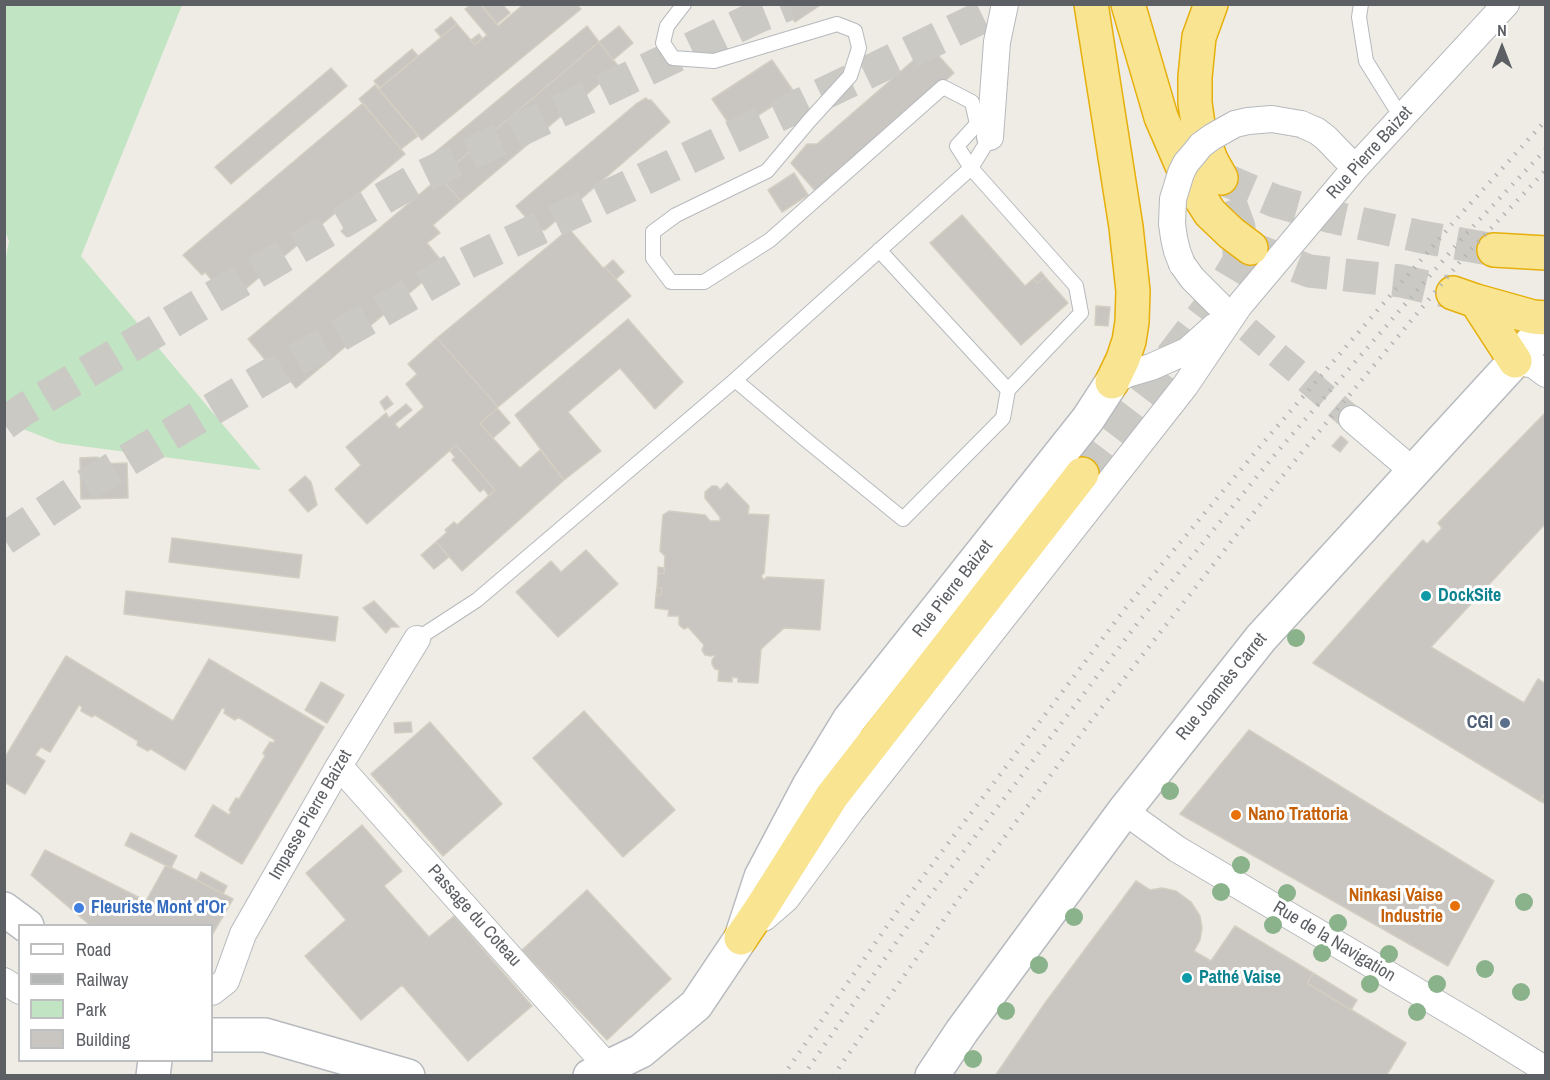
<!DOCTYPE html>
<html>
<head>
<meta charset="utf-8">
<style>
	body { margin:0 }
	#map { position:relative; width:1550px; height:1080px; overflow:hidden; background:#eeece4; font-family:"Archivo Narrow",sans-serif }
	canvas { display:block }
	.frame { position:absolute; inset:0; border:6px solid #5c5f64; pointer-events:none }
	.legend { position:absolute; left:18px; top:924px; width:195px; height:138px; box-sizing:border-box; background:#fff; border:2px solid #bebfc1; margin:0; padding:8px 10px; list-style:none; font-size:18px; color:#5c5f64 }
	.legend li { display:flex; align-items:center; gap:12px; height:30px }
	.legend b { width:30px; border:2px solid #bebfc1 }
	.north { position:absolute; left:1472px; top:18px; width:60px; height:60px; -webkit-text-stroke:4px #fff; paint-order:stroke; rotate:0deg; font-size:16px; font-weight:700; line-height:24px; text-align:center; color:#5c5f64 }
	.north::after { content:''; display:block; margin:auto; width:21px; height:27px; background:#5c5f64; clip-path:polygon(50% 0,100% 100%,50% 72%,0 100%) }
</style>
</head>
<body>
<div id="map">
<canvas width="1550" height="1080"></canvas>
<div class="frame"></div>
<ul class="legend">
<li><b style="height:8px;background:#fff"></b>Road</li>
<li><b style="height:8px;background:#b4b5b5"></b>Railway</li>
<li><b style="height:16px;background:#c1e4c3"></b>Park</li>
<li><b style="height:16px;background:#c9c6c1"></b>Building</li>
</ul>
<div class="north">N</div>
</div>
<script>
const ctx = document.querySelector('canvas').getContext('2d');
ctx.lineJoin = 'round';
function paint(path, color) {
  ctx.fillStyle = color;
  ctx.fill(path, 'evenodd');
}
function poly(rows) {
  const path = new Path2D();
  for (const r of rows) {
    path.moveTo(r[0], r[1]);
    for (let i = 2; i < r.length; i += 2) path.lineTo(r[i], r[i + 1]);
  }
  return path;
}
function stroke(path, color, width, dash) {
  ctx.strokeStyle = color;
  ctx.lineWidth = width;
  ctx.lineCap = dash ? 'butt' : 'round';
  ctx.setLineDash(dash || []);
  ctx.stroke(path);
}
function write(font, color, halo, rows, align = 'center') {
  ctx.font = font + ' "Archivo Narrow",sans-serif';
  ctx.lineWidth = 6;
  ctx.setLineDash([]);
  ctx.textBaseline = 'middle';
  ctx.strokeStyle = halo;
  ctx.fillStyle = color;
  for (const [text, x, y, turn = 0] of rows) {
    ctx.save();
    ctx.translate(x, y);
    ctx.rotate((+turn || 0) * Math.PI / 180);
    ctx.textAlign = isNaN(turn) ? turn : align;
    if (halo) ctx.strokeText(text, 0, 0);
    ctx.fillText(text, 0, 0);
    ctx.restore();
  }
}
paint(poly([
	[5,4,182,5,81,256,261,470,59,443,5,422,4,267,9,241,4,229]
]), '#c1e4c3');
const building = poly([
	[472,4,480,4,498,26,524,4,576,4,581,9,422,140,379,89,457,24,475,45,487,35,465,9,472,4],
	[481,4,502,4,510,13,497,24,481,4],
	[783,4,822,4,795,22,783,4],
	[451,17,457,24,441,37,435,30,451,17],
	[587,26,599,42,447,171,433,154,587,26],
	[619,26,633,43,613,60,599,42,619,26],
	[479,34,482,38,475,45,471,40,479,34],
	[599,42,619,67,461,201,440,177,599,42],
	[930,46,954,73,817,193,791,163,807,144,817,144,930,46],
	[412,49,418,56,380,88,374,81,412,49],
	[772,60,794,92,734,131,712,99,772,60],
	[331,68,347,86,231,184,215,167,331,68],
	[375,85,418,136,401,149,359,99,375,85],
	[646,98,648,100,651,100,670,122,545,230,537,230,516,206,636,104,646,98],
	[363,103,405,154,230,302,205,272,202,275,183,255,363,103],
	[794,173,808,195,782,212,768,190,794,173],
	[440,177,461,201,433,225,440,233,427,243,444,264,296,388,279,367,276,369,269,361,267,362,248,339,440,177],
	[361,213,367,220,347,237,341,231,361,213],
	[962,215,1025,286,1033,279,1037,283,1045,277,1068,303,1021,345,930,243,962,215],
	[569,229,603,268,605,267,631,296,498,407,437,338,569,229],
	[613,260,624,272,616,279,605,267,613,260],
	[1041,272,1045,277,1037,283,1033,279,1041,272],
	[1096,306,1110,307,1108,326,1095,325,1096,306],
	[628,319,683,382,655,409,620,368,568,412,601,451,564,480,515,415,628,319],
	[437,338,498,407,480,424,520,468,540,450,564,480,462,571,436,542,447,532,445,530,454,522,457,525,495,490,456,445,367,524,335,489,361,465,346,447,386,413,389,418,406,404,412,410,395,424,399,429,424,407,406,384,417,374,408,364,437,338],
	[387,396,393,404,385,410,380,402,387,396],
	[497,408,510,423,493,438,480,424,497,408],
	[1546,412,1546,523,1431,647,1524,703,1538,679,1546,684,1546,791,1540,801,1313,663,1419,544,1423,540,1427,544,1442,528,1438,523,1546,412],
	[1341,436,1348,442,1340,452,1332,446,1341,436],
	[456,445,495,490,489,496,484,489,480,492,452,460,455,457,450,451,456,445],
	[98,457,99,464,127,463,128,498,81,499,80,458,98,457],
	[305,476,311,482,317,505,308,512,289,490,305,476],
	[727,483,749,506,748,514,769,515,764,573,761,576,764,580,767,577,824,580,820,630,784,628,761,649,758,683,738,682,738,678,732,677,732,682,718,681,719,670,715,669,712,664,712,660,715,656,713,655,711,656,705,655,702,650,704,645,688,627,684,629,679,625,679,616,668,616,669,610,655,608,656,595,661,595,662,588,657,588,658,573,664,574,665,556,660,551,663,515,669,511,705,515,710,521,720,521,720,517,705,498,705,492,712,486,717,486,720,490,727,483],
	[172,538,302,555,299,578,169,562,172,538],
	[436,542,449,557,434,569,421,555,436,542],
	[586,550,618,584,558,637,516,592,551,561,561,572,586,550],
	[658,567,664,568,664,574,658,573,658,567],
	[657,588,662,588,661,595,656,595,657,588],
	[126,591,338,617,335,641,124,614,126,591],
	[374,601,399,627,391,627,386,633,363,608,374,601],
	[66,656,173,721,209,659,324,727,242,864,195,836,213,805,229,815,231,812,229,810,236,798,239,799,265,756,263,753,270,742,273,743,275,740,238,717,235,720,224,713,225,709,222,708,185,770,151,749,148,751,137,745,138,741,95,715,92,717,81,711,82,707,79,705,50,752,41,747,35,755,45,761,25,794,4,782,4,759,66,656],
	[321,682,344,695,327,723,305,710,321,682],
	[584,711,675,810,623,857,533,758,584,711],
	[411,722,412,732,395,733,394,723,411,722],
	[430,722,502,804,443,856,371,774,430,722],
	[1249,730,1494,881,1448,966,1180,814,1249,730],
	[1546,791,1546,804,1540,801,1546,791],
	[362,825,402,871,384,886,429,937,454,916,532,1006,468,1061,402,985,361,1020,305,956,346,920,306,873,362,825],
	[131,833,177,856,171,868,125,845,131,833],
	[45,850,146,901,166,865,210,887,233,899,212,935,212,926,91,926,31,875,45,850],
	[201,872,227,886,223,894,197,880,201,872],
	[1136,881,1150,890,1162,888,1176,891,1191,902,1200,916,1202,928,1200,940,1194,951,1211,961,1235,926,1313,973,1307,983,1406,1043,1386,1076,995,1076,1045,1003,1136,881],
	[587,890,671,979,607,1040,522,950,587,890],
	[1313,973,1357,1000,1351,1010,1307,983,1313,973]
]);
paint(building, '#c9c6c1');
stroke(building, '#d2cec2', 1.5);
stroke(poly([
	[1218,304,1352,419]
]), '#cac9c4', 26, [26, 13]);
stroke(poly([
	[1221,178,1275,201,1332,217,1422,237,1494,250],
	[1251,248,1309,271,1401,281,1453,293],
	[4,424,23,410,210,299,413,181,757,17,789,4],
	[1082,474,1220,293,1239,261,1239,227,1221,178],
	[4,539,81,488,256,383,458,267,800,105,1009,4]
]), '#cac9c4', 33, [33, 16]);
const lane = poly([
	[684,4,667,26,663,43,673,58,714,61,837,24,855,31,859,48,850,76,809,121,767,171,676,215,653,232,653,258,671,282,704,282,770,240,943,87,972,102,977,124,957,146,971,168,1076,286,1081,313,1008,390,1003,418,903,519,805,439,735,380],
	[1361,4,1359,17,1366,61,1401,117],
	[879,250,1008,390],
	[417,639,477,600,735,380,971,168,990,137]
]);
const street = poly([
	[1301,124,1317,131,1326,138,1355,168],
	[990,137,997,42,1005,4],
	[1182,264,1192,278,1218,304],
	[1515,361,1534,365,1546,374],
	[1112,382,1127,374,1151,367,1187,351,1214,327],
	[1352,419,1413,471],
	[339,766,608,1067],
	[1124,811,1177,849,1472,1024,1546,1070],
	[764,918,786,899,851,811,1185,386,1239,306,1355,168,1506,4],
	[4,981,20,991],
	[212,992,226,981,243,934,339,766,417,639]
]);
const secondary = poly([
	[4,909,27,926],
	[212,1035,265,1035,408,1076],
	[153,1076,155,1060],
	[590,1076,641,1051,696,1005,741,938,761,877,810,784,849,720,1088,419,1112,382],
	[932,1076,962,1031,1124,811,1261,638,1546,327]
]);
const highway = poly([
	[1091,4,1126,227,1133,291,1132,322,1129,341,1123,359,1112,382],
	[1128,4,1161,117,1187,177,1210,213,1231,233,1251,248],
	[1211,4,1199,37,1195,77,1195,103,1198,124,1211,160,1221,178],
	[1494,250,1546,253],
	[1453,293,1476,301,1515,361],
	[1476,301,1533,317,1546,318],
	[741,938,762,907,832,796,1082,474]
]);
stroke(lane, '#b6b9bd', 16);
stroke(street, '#b6b9bd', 28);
stroke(secondary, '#b7babf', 36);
stroke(highway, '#e6af0b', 36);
stroke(lane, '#fff', 14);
stroke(street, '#fff', 26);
stroke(secondary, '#fff', 33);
stroke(highway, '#f8e491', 33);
stroke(poly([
	[783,1076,901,906,1124,610,1263,443,1452,224,1546,120],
	[803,1076,916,914,1140,620,1277,452,1466,234,1546,149],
	[833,1076,960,897,1091,721,1288,469,1464,257,1546,170]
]), '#b4b5b5', 4.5, [1.5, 8]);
const streetBridge = poly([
	[1182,264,1177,251,1174,238,1172,224,1173,199,1181,173,1186,163,1193,155,1201,145,1212,137,1235,124,1248,121,1272,119,1301,124]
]);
stroke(streetBridge, '#b6b9bd', 28, []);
stroke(streetBridge, '#fff', 26);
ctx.fillStyle = '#8bb38b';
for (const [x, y] of [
	[1296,638],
	[1170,791],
	[1241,865],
	[1221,892],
	[1287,893],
	[1524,902],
	[1074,917],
	[1338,923],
	[1273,925],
	[1322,953],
	[1389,954],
	[1039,965],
	[1485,969],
	[1370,984],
	[1437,984],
	[1521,992],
	[1006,1011],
	[1417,1012],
	[973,1059]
]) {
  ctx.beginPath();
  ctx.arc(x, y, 9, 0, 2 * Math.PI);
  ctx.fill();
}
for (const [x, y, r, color] of [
	[1426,596,6,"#0f9aa8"],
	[1505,723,6,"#5c6f8a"],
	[1236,815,6,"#e8710a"],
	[1455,906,6,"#e8710a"],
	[79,908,6,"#3f7fe0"],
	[1187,978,6,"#0f9aa8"]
]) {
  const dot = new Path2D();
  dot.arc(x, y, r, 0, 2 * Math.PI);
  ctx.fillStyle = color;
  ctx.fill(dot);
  stroke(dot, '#fff', 2);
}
write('18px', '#5c5f64', '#fff', [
	["Rue Pierre Baizet",1370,153,-48],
	["Rue Pierre Baizet",953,589,-52],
	["Rue Joannès Carret",1222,687,-51],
	["Impasse Pierre Baizet",311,815,-60],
	["Passage du Coteau",474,916,48],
	["Rue de la Navigation",1334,942,31]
]);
write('bold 18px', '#0d838f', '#fff', [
	["DockSite",1438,596],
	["Pathé Vaise",1199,978]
], 'left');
write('bold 18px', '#4e5e75', '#fff', [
	["CGI",1493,723]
], 'right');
write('bold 18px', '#c56008', '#fff', [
	["Nano Trattoria",1248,815],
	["Ninkasi Vaise",1443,896,"right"],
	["Industrie",1443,917,"right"]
], 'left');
write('bold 18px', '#366cbe', '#fff', [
	["Fleuriste Mont d'Or",91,908]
], 'left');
</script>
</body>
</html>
